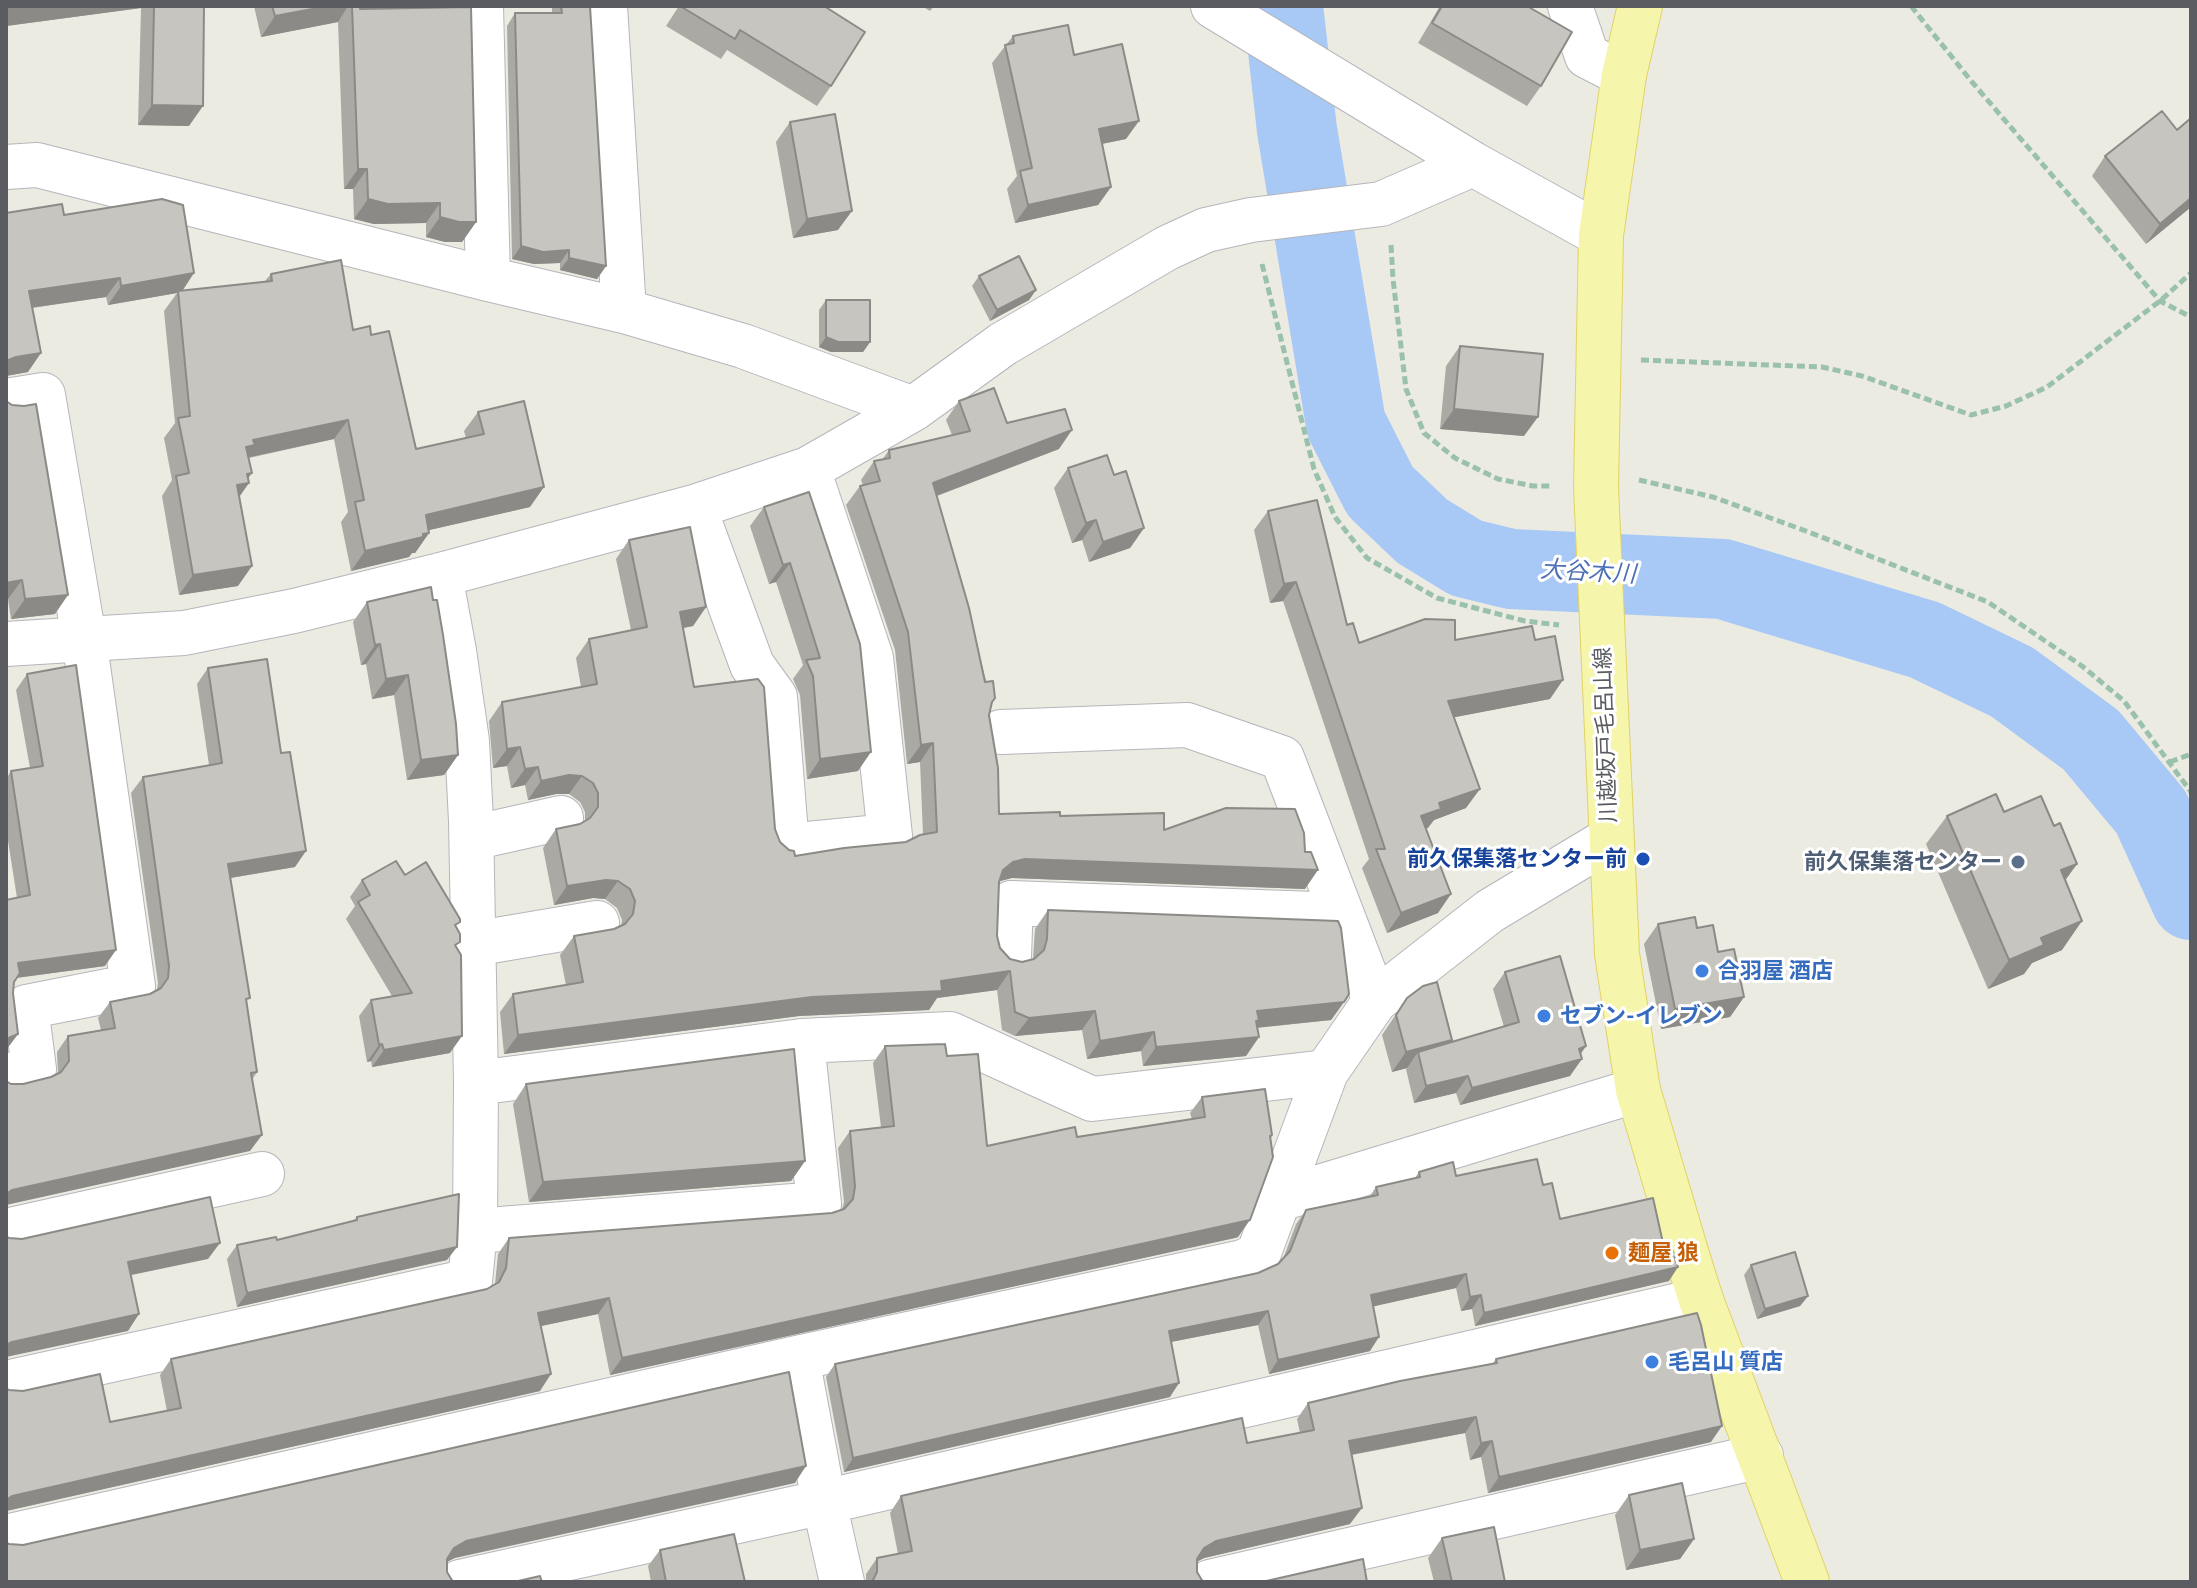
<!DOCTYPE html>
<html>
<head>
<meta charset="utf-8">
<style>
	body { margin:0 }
	#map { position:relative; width:2197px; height:1588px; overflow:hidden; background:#ecebe2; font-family:"Public Sans",sans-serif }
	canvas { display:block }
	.frame { position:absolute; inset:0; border:8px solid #5a5c61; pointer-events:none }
</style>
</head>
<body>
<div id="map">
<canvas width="2197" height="1588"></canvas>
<div class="frame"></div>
</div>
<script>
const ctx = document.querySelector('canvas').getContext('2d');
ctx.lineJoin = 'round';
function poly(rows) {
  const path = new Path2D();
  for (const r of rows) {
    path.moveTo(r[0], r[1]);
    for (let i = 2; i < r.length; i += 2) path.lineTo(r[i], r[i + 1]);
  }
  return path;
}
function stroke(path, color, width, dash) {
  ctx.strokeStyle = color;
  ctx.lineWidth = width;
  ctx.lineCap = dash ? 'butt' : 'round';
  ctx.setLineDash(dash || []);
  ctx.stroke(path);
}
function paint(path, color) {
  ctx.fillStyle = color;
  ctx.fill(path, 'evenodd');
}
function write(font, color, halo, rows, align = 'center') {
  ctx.font = font + ' "Public Sans","Noto Sans JP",sans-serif';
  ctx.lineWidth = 6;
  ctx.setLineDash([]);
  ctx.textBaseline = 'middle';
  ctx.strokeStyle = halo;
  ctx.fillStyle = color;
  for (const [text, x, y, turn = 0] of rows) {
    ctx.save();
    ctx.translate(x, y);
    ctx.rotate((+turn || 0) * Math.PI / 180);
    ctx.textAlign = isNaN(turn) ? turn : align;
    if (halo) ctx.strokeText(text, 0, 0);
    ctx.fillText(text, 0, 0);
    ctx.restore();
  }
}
stroke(poly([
	[1283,6,1297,130,1346,424,1380,491,1422,531,1466,558,1511,569,1723,579,1925,640,2012,682,2091,740,2151,812,2191,900]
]), '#a8c8f6', 80);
const minor = poly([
	[481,6,488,279],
	[605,6,624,311],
	[1213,6,1473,164,1601,235],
	[1570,6,1587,56,1624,75],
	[6,167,37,165,488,279,624,311,743,346,913,409],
	[6,401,43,395,84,638,133,986,26,1007,34,1069,6,1076],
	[694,507,752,665,775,697,787,846,890,836,871,658,808,469],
	[6,644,184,633,294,611,440,575,694,507,808,469,913,409,1003,344,1167,248,1206,230,1251,220,1381,204,1473,164],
	[1001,732,1187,725,1282,758,1375,1001],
	[472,838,561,818],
	[473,944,597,923],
	[1009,956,1011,903,1342,915],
	[476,1083,802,1041,950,1034,1092,1099,1326,1072],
	[1280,1199,1638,1090],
	[6,1231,262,1174],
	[475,1231,819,1204,802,1041],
	[797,1358,824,1502,842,1582],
	[6,1383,470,1281,475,1231,476,1083,471,821,467,741,454,651,440,575],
	[6,1537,797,1358,1243,1262,1258,1255,1326,1072,1375,1001,1490,911,1610,839],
	[460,1582,824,1502,1701,1300],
	[1210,1582,1761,1456]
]);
const major = poly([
	[1640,6,1624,75,1601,235,1596,487,1617,954,1638,1090,1686,1252,1701,1300,1807,1582]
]);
stroke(minor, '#b5b6bb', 46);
stroke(major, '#e2d265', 46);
stroke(poly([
	[1911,6,1972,82,2160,301,2191,317],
	[1391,245,1393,279,1406,389,1424,433,1455,458,1498,479,1533,486,1551,486],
	[1262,264,1314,469,1335,517,1367,558,1437,598,1525,621,1559,625],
	[1641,360,1822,367,1862,376,1971,415,2006,406,2047,387,2160,301,2191,273],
	[1639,480,1713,497,1806,531,1988,602,2082,666,2124,701,2191,792],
	[2170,762,2191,754]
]), '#9ac1ab', 5, [8, 4]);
stroke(minor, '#fff', 44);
stroke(major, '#f6f5ac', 44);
paint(poly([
	[6,6,204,6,189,126,138,125,141,8,6,26],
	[254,6,397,6,392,8,476,222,462,242,445,242,426,237,426,223,374,224,354,219,353,189,344,189,338,22,261,37],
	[552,6,590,6,606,266,597,279,560,270,560,263,534,264,512,259,507,26,515,13,552,13],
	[679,6,824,6,831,86,817,106,727,50,721,59,666,26],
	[922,6,934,6,930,11],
	[1440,6,1527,6,1541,86,1527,106,1418,43],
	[1013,36,1074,55,1126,139,1102,144,1111,187,1098,205,1015,223,1007,189,1017,176,992,63],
	[2191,118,2191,207,2146,244,2092,176,2105,156,2177,130],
	[790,122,838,230,793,238,776,142],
	[6,213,64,215,182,291,264,282,271,274,353,330,371,335,416,449,466,438,464,431,478,412,530,507,429,530,429,533,415,553,412,553,409,557,351,571,341,522,348,512,334,439,249,458,248,478,239,497,238,586,179,595,162,496,172,480,164,438,175,423,164,311,177,293,108,305,106,297,32,308,28,372,6,376],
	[979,276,1036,290,1029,300,990,321,972,286],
	[826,300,870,342,863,352,831,352,819,347,819,310],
	[1460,346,1524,436,1440,429,1446,366],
	[6,401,55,614,11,619,8,599],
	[959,401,1007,423,1059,449,937,496,992,703,989,715,999,814,1060,816,1164,830,1305,889,1012,878,1000,881,999,882,997,936,1000,948,1010,959,1022,962,1033,959,1035,929,1048,910,1344,1002,1331,1020,1257,1028,1259,1037,1246,1056,1143,1066,1141,1051,1087,1059,1082,1030,1015,1036,1002,1030,997,990,937,998,929,1010,799,1016,504,1054,500,1012,513,994,566,985,560,955,574,936,614,929,621,926,622,920,617,908,605,899,593,898,554,905,543,848,556,829,580,824,585,821,585,812,580,802,569,794,556,794,528,800,525,785,511,788,507,766,493,768,489,721,502,702,581,687,576,658,589,639,631,630,616,559,629,540,706,607,693,626,683,628,694,687,775,829,780,842,795,856,906,842,923,835,920,762,907,764,895,650,846,505,860,486,863,485,861,480,874,461,882,460,889,450,952,435,946,420],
	[1068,468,1114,475,1144,528,1130,548,1089,562,1082,540,1072,543,1054,488],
	[809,492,858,771,807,779,800,695,793,679,803,665,776,582,769,584,750,526,764,507],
	[1268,511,1359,643,1455,640,1550,699,1454,717,1466,808,1434,820,1426,829,1438,913,1387,933,1362,868,1369,859,1283,601,1270,603,1254,530],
	[367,602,458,755,444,775,407,780,394,695,372,699,366,664,361,665,353,622],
	[208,668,295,867,231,878,246,1003,257,1072,252,1080,250,1151,11,1084,23,1084,51,1077,58,1074,57,1052,68,1036,101,1030,98,1018,110,1002,150,994,157,990,158,983,131,793,143,777,209,765,197,684],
	[27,674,105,966,17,978,14,982,13,993,18,1034,6,1050,6,900,17,898,6,828,6,779,11,771,30,768,16,690],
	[2004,812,2054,826,2077,864,2065,880,2062,950,2032,963,2024,974,1988,989,1926,844,1947,816],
	[405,875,456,928,450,1053,372,1067,371,1061,367,1062,359,1016,371,1000,392,996,346,919,355,906,350,897,362,880],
	[1658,924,1697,928,1718,952,1744,997,1730,1017,1661,1029,1644,944],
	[1505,972,1586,1046,1580,1055,1570,1076,1460,1105,1456,1093,1414,1103,1406,1069,1407,1068,1392,1072,1382,1035,1407,998,1449,1043,1504,1027,1493,989],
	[885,1046,947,1056,987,1146,1077,1137,1192,1119,1190,1113,1202,1097,1272,1135,1238,1237,610,1375,598,1314,541,1326,540,1391,6,1511,6,1388,9,1390,110,1422,167,1411,160,1375,171,1359,487,1289,495,1284,498,1254,509,1238,832,1213,842,1209,844,1202,838,1148,850,1131,881,1127,873,1063],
	[526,1084,805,1161,791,1181,529,1202,513,1104],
	[1419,1172,1543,1185,1560,1219,1669,1281,1475,1326,1472,1309,1461,1311,1456,1288,1373,1306,1370,1351,1269,1374,1258,1325,1171,1342,1170,1397,844,1472,826,1377,835,1364,1258,1273,1278,1264,1283,1259,1296,1224,1306,1210,1370,1196,1376,1187,1415,1178],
	[357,1217,447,1260,237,1307,227,1259,237,1245,277,1240,353,1221],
	[1751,1265,1808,1296,1800,1306,1757,1319,1744,1275],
	[1496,1359,1711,1442,1488,1493,1481,1457,1470,1460,1465,1433,1352,1455,1350,1524,1204,1558,1197,1562,1197,1572,1203,1582,866,1582,866,1574,877,1558,898,1554,890,1513,901,1496,1247,1443,1300,1433,1297,1419,1308,1403,1493,1363],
	[1629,1495,1694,1539,1680,1559,1626,1570,1615,1515],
	[1442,1538,1505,1582,1434,1582,1428,1558],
	[660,1550,745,1582,651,1582,648,1566]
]), '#aba9a4');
paint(poly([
	[21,6,142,6,141,8,6,26,6,8],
	[328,6,348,6,338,22,261,37,275,16],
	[366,6,397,6,353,26,360,9],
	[152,105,203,106,189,126,138,125],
	[1139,121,1126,139,1086,147,1099,129],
	[358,169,367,169,353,189,344,189],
	[1111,187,1098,205,1015,223,1028,205],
	[2191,198,2191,207,2146,244,2160,224],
	[368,199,440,203,426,223,374,224,354,219],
	[852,211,838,230,793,238,807,219],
	[440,217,476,222,462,242,445,242,426,237],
	[521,246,569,250,560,263,534,264,512,259],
	[569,258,606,266,597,279,560,270],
	[194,273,181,293,178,291,177,293,108,305,121,286],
	[120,278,106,297,15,310,29,291],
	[1036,290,1029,300,990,321,997,310],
	[826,337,870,342,863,352,831,352,819,347],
	[41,353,28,372,6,376,6,361,16,357],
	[1454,409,1538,417,1524,436,1440,429],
	[348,420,334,439,245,458,246,447,253,440],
	[1072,430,1059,449,920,502,933,483],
	[252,473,244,484,249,483,235,503,237,485,247,474],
	[544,487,530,507,412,534,426,515],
	[1096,520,1082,540,1072,543,1086,523],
	[1144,528,1130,548,1089,562,1103,542],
	[429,533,415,553,412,553,409,557,351,571,365,551],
	[790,563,776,582,769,584,783,565],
	[252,566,238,586,179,595,193,575],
	[22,580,8,599,6,599,6,583],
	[1296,582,1283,601,1270,603,1284,584],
	[68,595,55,614,11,619,25,599],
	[706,607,693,626,667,631,680,612],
	[380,644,366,664,361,665,375,645],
	[408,675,394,695,372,699,386,679],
	[1563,680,1550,699,1435,721,1448,701],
	[933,743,920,762,907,764,921,745],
	[520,747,507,766,493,768,507,749],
	[871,752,858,771,807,779,820,759],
	[458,755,444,775,407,780,421,760],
	[538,767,525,785,511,788,525,769],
	[569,775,582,776,569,794,556,794,528,800,541,781],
	[1480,789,1466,808,1434,820,1428,828,1407,835,1421,816,1439,803],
	[306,851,295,867,217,880,228,864],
	[1025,859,1318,870,1305,889,1012,878,1000,881,1003,870,1013,862],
	[2077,864,2056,893,2061,870],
	[606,880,618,881,605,899,593,898,554,905,567,886],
	[1451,894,1438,913,1387,933,1401,913],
	[2082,921,2062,950,2032,963,2024,974,1988,989,2009,960,2041,938],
	[116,950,105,966,7,979,18,963],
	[1010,971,997,990,937,998,929,1010,799,1016,504,1054,518,1035],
	[1744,997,1730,1017,1661,1029,1675,1009],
	[1344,1002,1331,1020,1253,1028,1259,1037,1246,1056,1143,1066,1156,1047,1257,1011],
	[1095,1011,1082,1030,1015,1036,1029,1018],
	[1154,1032,1141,1051,1087,1059,1100,1041],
	[18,1034,6,1050,6,1039],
	[462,1036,450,1053,372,1067,384,1050],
	[1452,1040,1438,1060,1418,1052,1407,1068,1392,1072,1406,1052],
	[382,1044,371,1061,367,1062,379,1045],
	[1586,1046,1576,1060,1582,1059,1570,1076,1460,1105,1472,1088],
	[1468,1076,1456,1093,1414,1103,1426,1086],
	[262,1135,250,1151,6,1205,6,1194,12,1190],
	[805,1161,791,1181,529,1202,543,1182],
	[1250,1220,1238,1237,1235,1238,610,1375,622,1358],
	[220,1243,208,1259,117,1278,128,1262],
	[457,1247,447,1260,237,1307,247,1293],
	[1678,1267,1669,1281,1475,1326,1484,1313],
	[1466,1274,1456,1288,1362,1309,1371,1295],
	[1481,1295,1472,1309,1461,1311,1470,1297],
	[1808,1296,1800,1306,1757,1319,1765,1309],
	[609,1298,598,1314,527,1329,538,1313],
	[1268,1311,1258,1325,1160,1344,1169,1331],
	[139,1314,128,1331,6,1357,6,1345,12,1342],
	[1379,1337,1370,1351,1269,1374,1278,1360],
	[551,1374,540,1391,6,1511,6,1500,12,1496],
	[1179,1383,1170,1397,844,1472,853,1458],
	[1476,1417,1465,1433,1338,1457,1349,1441],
	[1722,1426,1711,1442,1488,1493,1499,1477],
	[1492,1441,1481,1457,1470,1460,1481,1443],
	[806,1466,795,1483,455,1558,443,1564,454,1548,466,1541],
	[1362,1508,1350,1524,1204,1558,1192,1564,1204,1548,1216,1541],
	[1694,1539,1680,1559,1626,1570,1640,1550]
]), '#8b8a86');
const building = poly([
	[154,6,204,6,203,106,152,105,154,6],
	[272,6,328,6,275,16,272,6],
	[352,6,366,6,360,9,471,7,476,222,459,222,440,217,440,203,388,204,368,199,367,169,358,169,352,6],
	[561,6,590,6,606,266,569,258,569,250,543,252,521,246,515,13,562,13,561,6],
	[680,6,824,6,865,32,831,86,740,30,735,39,680,6],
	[1442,6,1527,6,1572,32,1541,86,1432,23,1442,6],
	[1068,25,1074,55,1122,44,1139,121,1099,129,1111,187,1028,205,1020,171,1032,168,1005,45,1014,43,1013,36,1068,25],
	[2162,111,2177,130,2191,118,2191,198,2160,224,2105,156,2162,111],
	[835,114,852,211,807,219,790,122,835,114],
	[162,199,183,205,194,273,121,286,120,278,29,291,41,353,16,357,6,361,6,213,62,204,64,215,162,199],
	[1019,256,1036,290,997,310,979,276,1019,256],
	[341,260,353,330,370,326,371,335,389,331,416,449,484,434,478,412,524,401,544,487,426,515,429,533,423,534,423,537,365,551,355,502,364,500,348,420,253,440,255,445,246,447,252,473,247,474,249,483,237,485,252,566,193,575,176,476,189,473,178,418,190,416,178,291,272,281,271,274,341,260],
	[826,300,870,300,870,342,838,342,826,337,826,300],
	[1460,346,1543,354,1538,417,1454,409,1460,346],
	[994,388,1007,423,1065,409,1072,430,933,483,969,608,985,682,993,681,995,698,992,702,989,715,998,768,999,814,1060,812,1060,816,1164,813,1164,830,1226,808,1295,809,1304,833,1305,852,1311,852,1318,870,1025,859,1013,862,1003,870,999,882,997,936,1000,948,1010,959,1022,962,1034,959,1044,950,1047,939,1048,910,1338,921,1341,928,1349,994,1344,1002,1257,1011,1259,1020,1256,1021,1259,1037,1156,1047,1154,1032,1100,1041,1095,1011,1029,1018,1015,1012,1010,971,941,981,942,991,812,997,518,1035,513,994,583,982,574,936,614,929,625,924,633,914,635,901,630,889,618,881,606,880,567,886,556,829,580,824,590,818,598,807,598,793,593,783,582,776,569,775,541,781,538,767,525,769,520,747,507,749,502,702,597,684,589,639,647,627,629,540,690,527,706,607,680,612,694,687,758,679,764,687,775,829,780,842,789,850,794,851,795,856,844,848,906,842,920,835,937,832,933,743,921,745,908,632,860,486,880,481,874,461,890,458,889,450,970,431,959,401,994,388],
	[6,401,12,405,24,406,36,404,68,595,25,599,22,580,6,583,6,401],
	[1107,455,1114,475,1126,471,1144,528,1103,542,1096,520,1086,523,1068,468,1107,455],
	[809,492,860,644,871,752,820,759,813,676,806,660,820,658,790,563,783,565,764,507,809,492],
	[1317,500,1347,625,1353,623,1359,643,1425,619,1455,620,1455,640,1532,626,1535,640,1555,636,1563,680,1448,701,1480,789,1439,803,1441,809,1421,816,1451,894,1401,913,1376,849,1385,849,1296,582,1284,584,1268,511,1317,500],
	[431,587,433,600,437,600,443,635,456,724,458,755,421,760,408,675,386,679,380,644,375,645,367,602,431,587],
	[267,659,281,753,290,752,306,851,228,864,250,998,246,999,257,1072,251,1073,262,1135,12,1190,6,1194,6,1081,11,1084,23,1084,51,1077,61,1072,69,1061,68,1036,115,1028,110,1002,150,994,161,988,168,978,169,966,143,777,222,763,208,668,267,659],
	[76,665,116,950,18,963,20,973,14,982,13,993,18,1034,6,1039,6,900,30,895,11,771,43,766,27,674,76,665],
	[1996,794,2004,812,2041,796,2054,826,2060,823,2077,864,2061,870,2082,921,2041,938,2044,945,2009,960,1947,816,1996,794],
	[396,861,405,875,426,862,460,919,460,922,455,925,460,934,460,942,455,945,461,955,462,1036,384,1050,382,1044,379,1045,371,1000,412,993,358,902,370,895,362,880,396,861],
	[1695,917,1697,928,1713,925,1718,952,1734,949,1744,997,1675,1009,1658,924,1695,917],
	[1560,956,1586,1046,1579,1049,1582,1059,1472,1088,1468,1076,1426,1086,1418,1052,1519,1022,1505,972,1560,956],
	[1437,982,1452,1040,1406,1052,1396,1015,1407,998,1423,986,1437,982],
	[945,1044,947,1056,978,1054,987,1146,1075,1127,1077,1137,1205,1117,1202,1097,1265,1089,1272,1135,1270,1136,1273,1157,1250,1220,622,1358,609,1298,538,1313,551,1374,12,1496,6,1500,6,1388,9,1390,23,1391,100,1374,110,1422,181,1408,171,1359,487,1289,499,1282,506,1268,509,1238,832,1213,844,1209,853,1199,855,1186,850,1131,894,1126,885,1046,945,1044],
	[794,1049,805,1161,543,1182,526,1084,794,1049],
	[1537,1159,1543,1185,1552,1183,1560,1219,1653,1198,1663,1243,1670,1242,1678,1267,1484,1313,1481,1295,1470,1297,1466,1274,1371,1295,1379,1337,1278,1360,1268,1311,1169,1331,1179,1383,853,1458,835,1364,1258,1273,1278,1264,1290,1251,1306,1210,1378,1195,1376,1187,1420,1177,1419,1172,1453,1162,1456,1176,1537,1159],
	[459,1194,457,1247,247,1293,237,1245,276,1237,277,1240,357,1220,357,1217,459,1194],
	[210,1197,220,1243,128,1262,139,1314,12,1342,6,1345,6,1236,9,1238,22,1239,210,1197],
	[1795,1252,1808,1296,1765,1309,1751,1265,1795,1252],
	[1697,1313,1701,1325,1722,1426,1499,1477,1492,1441,1481,1443,1476,1417,1349,1441,1362,1508,1216,1541,1204,1548,1197,1559,1197,1572,1203,1582,872,1582,877,1572,877,1558,912,1551,901,1496,1242,1418,1247,1443,1314,1430,1308,1403,1400,1381,1497,1363,1496,1359,1697,1313],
	[789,1372,806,1466,466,1541,454,1548,447,1559,447,1572,453,1582,6,1582,6,1542,9,1544,23,1545,789,1372],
	[1682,1483,1694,1539,1640,1550,1629,1495,1682,1483],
	[1494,1527,1505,1582,1452,1582,1442,1538,1494,1527],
	[734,1534,745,1582,666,1582,660,1550,734,1534],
	[1363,1559,1367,1582,1262,1582,1363,1559],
	[540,1576,542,1582,514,1582,540,1576]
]);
paint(building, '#c7c5bf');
stroke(building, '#8b8a86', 2);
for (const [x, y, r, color] of [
	[1643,859,8,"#1a4fb4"],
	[2018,862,8,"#5c6f8a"],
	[1702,971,8,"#3f7fe0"],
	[1544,1016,8,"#3f7fe0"],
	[1612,1253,8,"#e8710a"],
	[1652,1362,8,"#3f7fe0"]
]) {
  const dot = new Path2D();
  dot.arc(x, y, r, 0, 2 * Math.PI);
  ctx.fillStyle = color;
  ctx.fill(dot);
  stroke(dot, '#fff', 3);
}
write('22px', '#5a5c61', '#fff', [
	["川越坂戸毛呂山線",1606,735,-92]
]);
write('bold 22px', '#164399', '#fff', [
	["前久保集落センター前",1627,859]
], 'right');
write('bold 22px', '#4e5e75', '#fff', [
	["前久保集落センター",2002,862]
], 'right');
write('bold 22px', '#366cbe', '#fff', [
	["合羽屋 酒店",1718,971],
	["セブン-イレブン",1560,1016],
	["毛呂山 質店",1668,1362]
], 'left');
write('bold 22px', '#c56008', '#fff', [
	["麺屋 狼",1628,1253]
], 'left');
write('italic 24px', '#4e71b6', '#fff', [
	["大谷木川",1588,572,3]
]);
</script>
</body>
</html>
